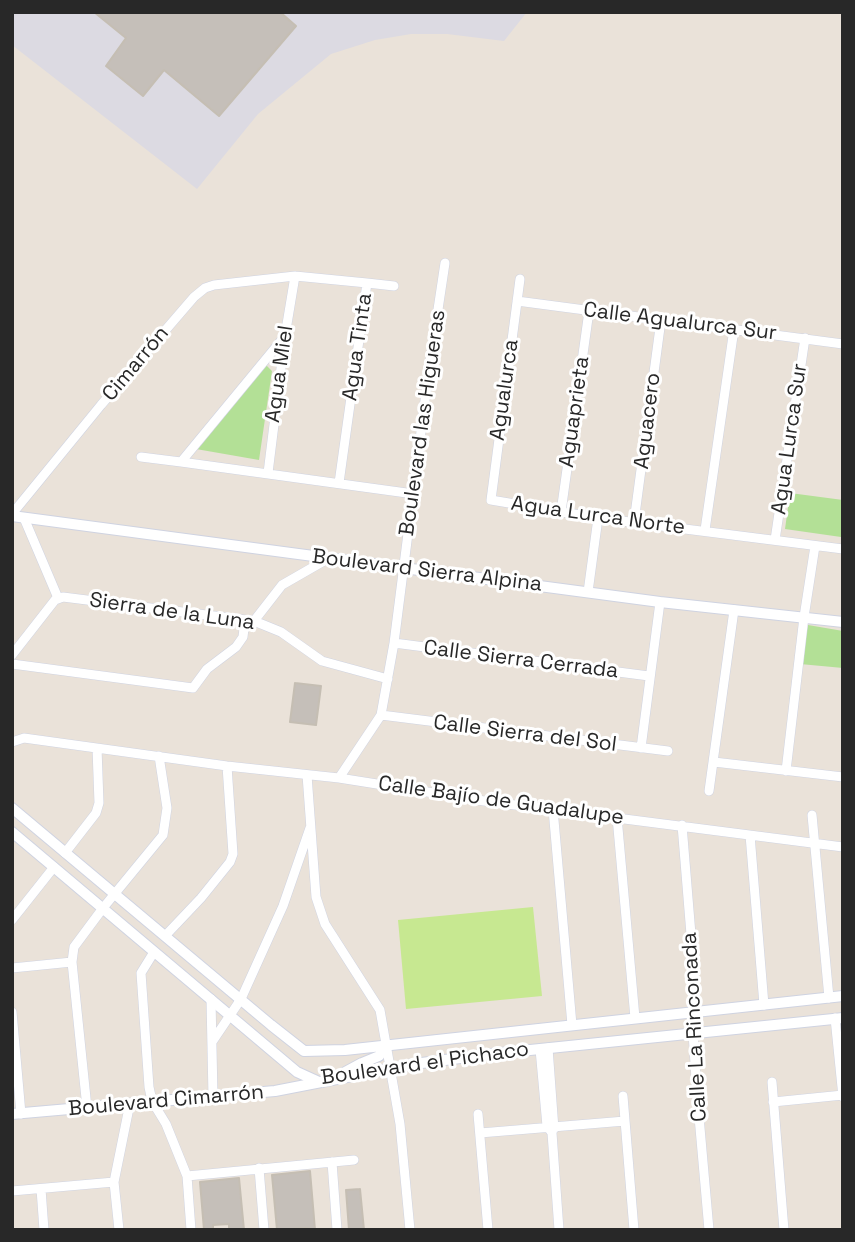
<!DOCTYPE html>
<html>
<head>
<meta charset="utf-8">
<style>
	body { margin:0 }
	#map { position:relative; width:855px; height:1242px; overflow:hidden; background:#eae2d9; font-family:"Space Grotesk",sans-serif }
	canvas { display:block }
	.frame { position:absolute; inset:0; border:14px solid #282828; pointer-events:none }
</style>
</head>
<body>
<div id="map">
<canvas width="855" height="1242"></canvas>
<div class="frame"></div>
</div>
<script>
const ctx = document.querySelector('canvas').getContext('2d');
ctx.lineJoin = 'round';
function paint(path, color) {
  ctx.fillStyle = color;
  ctx.fill(path, 'evenodd');
}
function poly(rows) {
  const path = new Path2D();
  for (const r of rows) {
    path.moveTo(r[0], r[1]);
    for (let i = 2; i < r.length; i += 2) path.lineTo(r[i], r[i + 1]);
  }
  return path;
}
function stroke(path, color, width, dash) {
  ctx.strokeStyle = color;
  ctx.lineWidth = width;
  ctx.lineCap = dash ? 'butt' : 'round';
  ctx.setLineDash(dash || []);
  ctx.stroke(path);
}
function write(font, color, halo, rows, align = 'center') {
  ctx.font = font + ' "Space Grotesk",sans-serif';
  ctx.lineWidth = 6;
  ctx.setLineDash([]);
  ctx.textBaseline = 'middle';
  ctx.strokeStyle = halo;
  ctx.fillStyle = color;
  for (const [text, x, y, turn = 0] of rows) {
    ctx.save();
    ctx.translate(x, y);
    ctx.rotate((+turn || 0) * Math.PI / 180);
    ctx.textAlign = isNaN(turn) ? turn : align;
    if (halo) ctx.strokeText(text, 0, 0);
    ctx.fillText(text, 0, 0);
    ctx.restore();
  }
}
paint(poly([
	[12,12,527,12,504,41,447,34,411,34,375,40,331,54,258,114,197,189,12,45]
]), '#dcdae2');
paint(poly([
	[266,365,272,371,259,460,196,449],
	[790,493,843,500,841,537,785,529],
	[808,625,843,631,843,668,800,664]
]), '#b3e096');
paint(poly([
	[533,907,542,996,406,1009,398,920]
]), '#c7e891');
const building = poly([
	[94,12,280,12,296,26,219,116,164,70,143,96,106,66,126,38,94,12],
	[295,683,321,686,316,725,290,722,295,683],
	[310,1171,315,1230,306,1228,277,1230,272,1175,310,1171],
	[239,1178,244,1230,229,1230,229,1224,213,1225,213,1229,204,1230,200,1182,239,1178],
	[360,1189,364,1230,349,1230,346,1190,360,1189]
]);
paint(building, '#c5bfb9');
stroke(building, '#c5beb3', 2);
const minor = poly([
	[520,279,491,500,598,518,843,549],
	[367,283,394,286],
	[517,301,843,344],
	[285,336,181,462,414,494],
	[141,457,181,462],
	[268,473,285,336,295,276],
	[561,512,589,311],
	[12,514,101,405,194,297,205,288,214,285,295,276,367,283,339,483],
	[24,518,58,598],
	[634,522,661,320],
	[705,530,734,329],
	[775,540,805,338],
	[588,592,598,518],
	[254,621,282,585,329,558],
	[394,643,649,676],
	[12,655,55,600,63,597,254,621,281,632,322,661,388,679],
	[12,664,193,688,207,669,236,647,243,637,245,620],
	[381,715,668,751],
	[12,742,24,738,227,766,339,778,484,801,843,847],
	[641,748,660,602],
	[714,762,843,777],
	[786,771,804,617,815,546],
	[307,775,316,897,325,924,380,1010,400,1124,410,1230],
	[339,778,381,715,394,643,429,369,445,263],
	[709,791,734,610],
	[553,809,572,1025],
	[812,815,829,998],
	[617,817,635,1018],
	[682,825,694,971,693,1033,697,1094,709,1230],
	[750,835,764,1005],
	[65,853,96,813,99,803,97,748],
	[12,920,54,867],
	[165,936,201,898,230,862,233,854,227,766],
	[154,952,141,973,149,1087,152,1101,166,1124,187,1176,191,1230],
	[12,968,72,962],
	[211,999,213,1097],
	[12,1012,21,1114],
	[835,1018,843,1097],
	[212,1042,241,999,283,906,310,828],
	[548,1048,554,1129],
	[540,1049,547,1126,552,1133,559,1230],
	[772,1082,784,1230],
	[623,1096,634,1230],
	[773,1102,843,1095],
	[87,1108,72,962,74,947,103,908,163,835,167,808,159,756],
	[478,1114,488,1230],
	[480,1133,625,1121],
	[332,1162,337,1230],
	[259,1168,264,1230],
	[187,1176,354,1160],
	[41,1189,44,1230],
	[12,1191,114,1182],
	[119,1230,114,1182,130,1103]
]);
const tertiary = poly([
	[12,516,660,602,843,622],
	[12,808,271,1025,304,1051,345,1050,843,996],
	[12,832,297,1072,319,1082],
	[338,1076,362,1063,379,1056,386,1046],
	[12,1114,275,1091,414,1064,491,1054,843,1018]
]);
stroke(minor, '#cfd3e1', 10);
stroke(tertiary, '#cfd3e1', 12);
stroke(minor, '#fff', 9);
stroke(tertiary, '#fff', 10);
write('21px', '#282828', '#fff', [
	["Calle Agualurca Sur",680,322,7],
	["Agua Tinta",358,347,-82],
	["Cimarrón",136,364,-50],
	["Agua Miel",280,374,-82],
	["Agualurca",505,390,-82],
	["Aguaprieta",575,412,-82],
	["Aguacero",648,421,-83],
	["Boulevard las Higueras",423,423,-82],
	["Agua Lurca Sur",790,439,-82],
	["Agua Lurca Norte",598,516,8],
	["Boulevard Sierra Alpina",427,571,7],
	["Sierra de la Luna",172,612,8],
	["Calle Sierra Cerrada",521,660,7],
	["Calle Sierra del Sol",525,734,7],
	["Calle Bajío de Guadalupe",501,801,8],
	["Calle La Rinconada",695,1027,-93],
	["Boulevard el Pichaco",425,1064,-8],
	["Boulevard Cimarrón",166,1101,-5]
]);
</script>
</body>
</html>
